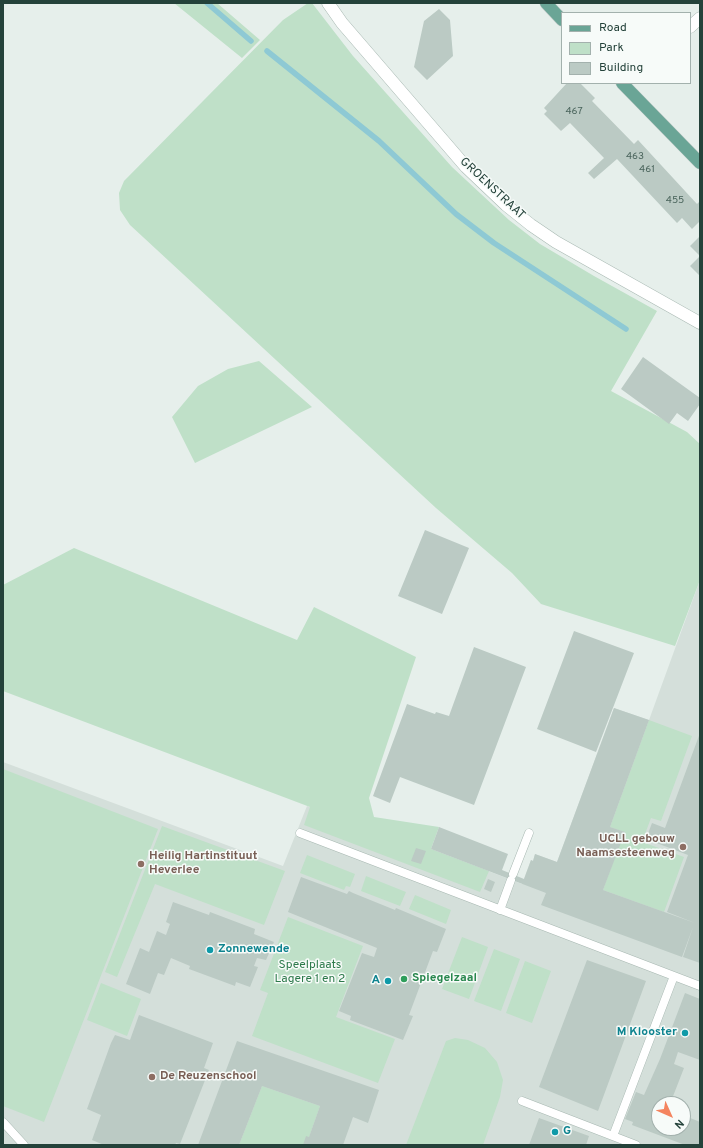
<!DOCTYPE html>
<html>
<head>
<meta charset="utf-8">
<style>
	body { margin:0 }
	#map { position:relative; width:703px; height:1148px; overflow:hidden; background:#e6efeb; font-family:Overpass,sans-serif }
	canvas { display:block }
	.frame { position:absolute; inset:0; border:4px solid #24423a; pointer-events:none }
	.legend { position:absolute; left:561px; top:12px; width:130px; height:72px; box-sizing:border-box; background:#f7fbf9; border:1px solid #a3b1ad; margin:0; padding:5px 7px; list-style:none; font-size:12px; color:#24423a }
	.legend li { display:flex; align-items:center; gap:8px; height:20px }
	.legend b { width:20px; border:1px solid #a3b1ad }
	.north { position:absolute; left:651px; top:1096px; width:40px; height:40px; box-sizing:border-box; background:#f7fbf9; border:1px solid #a3b1ad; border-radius:50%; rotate:135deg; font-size:11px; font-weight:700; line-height:16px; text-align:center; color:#24423a }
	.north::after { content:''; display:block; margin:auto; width:14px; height:18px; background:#f4845f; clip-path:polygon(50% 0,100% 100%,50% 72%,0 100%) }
</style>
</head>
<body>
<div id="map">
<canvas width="703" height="1148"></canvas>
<div class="frame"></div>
<ul class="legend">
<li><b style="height:5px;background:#6aa596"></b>Road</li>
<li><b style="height:11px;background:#bfe0c8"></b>Park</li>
<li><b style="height:11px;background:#bbcac4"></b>Building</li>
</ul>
<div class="north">N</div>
</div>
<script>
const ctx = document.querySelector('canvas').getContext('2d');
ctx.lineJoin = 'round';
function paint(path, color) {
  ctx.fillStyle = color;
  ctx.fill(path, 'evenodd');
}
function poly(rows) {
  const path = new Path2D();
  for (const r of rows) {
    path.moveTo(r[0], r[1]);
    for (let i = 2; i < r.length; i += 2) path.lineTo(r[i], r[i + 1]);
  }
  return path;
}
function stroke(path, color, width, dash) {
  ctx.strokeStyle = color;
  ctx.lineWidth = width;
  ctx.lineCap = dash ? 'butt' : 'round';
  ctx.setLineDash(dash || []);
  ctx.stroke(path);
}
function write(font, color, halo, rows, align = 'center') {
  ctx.font = font + ' Overpass,sans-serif';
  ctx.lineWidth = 3;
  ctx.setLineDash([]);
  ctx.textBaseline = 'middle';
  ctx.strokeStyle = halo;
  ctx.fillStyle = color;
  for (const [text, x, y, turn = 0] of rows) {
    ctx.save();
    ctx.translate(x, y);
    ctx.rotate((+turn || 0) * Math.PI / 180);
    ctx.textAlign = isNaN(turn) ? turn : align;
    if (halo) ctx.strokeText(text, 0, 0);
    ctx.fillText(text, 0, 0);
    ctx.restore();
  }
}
paint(poly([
	[700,580,700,1145,3,1145,3,762,283,866,307,806,431,849,522,884,531,860,533,861,535,854,557,862,614,708,649,720],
	[659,1104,683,1104,683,1128,659,1128]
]), '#d4dfda');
paint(poly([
	[174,3,217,3,260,40,242,58],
	[308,3,312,3,353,56,452,167,509,220,540,244,594,276,657,311,611,391,687,432,700,444,700,580,675,646,541,604,512,573,436,508,130,225,120,210,119,193,124,181,283,20],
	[259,361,312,407,195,463,172,417,198,386,228,369],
	[74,548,297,640,314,607,416,657,369,798,374,817,439,827,431,849,489,871,480,892,304,825,310,807,3,691,3,585],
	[649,720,692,736,661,821,651,818,642,842,684,857,664,912,603,890,624,832,610,827],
	[3,769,158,829,44,1122,3,1106],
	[162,826,285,871,264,925,155,884,117,977,105,972],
	[307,855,355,874,350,887,346,886,344,890,300,873],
	[366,876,406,892,400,906,361,891],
	[415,895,451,910,446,924,409,909],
	[288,917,363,946,336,1017,395,1039,378,1083,252,1036,268,993,260,990],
	[462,937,488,947,469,999,442,989],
	[494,949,520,959,501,1011,474,1001],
	[525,961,551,971,532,1023,506,1013],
	[101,983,141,999,127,1036,87,1020],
	[455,1038,468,1040,485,1048,497,1062,503,1080,500,1097,483,1145,406,1145,446,1041],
	[262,1086,320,1106,309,1137,303,1145,239,1145]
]), '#bfe0c8');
stroke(poly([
	[207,3,251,41],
	[267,51,379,141,456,214,494,243,626,329]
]), '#8ec9d4', 5.5);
paint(poly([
	[439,9,450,20,453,56,427,80,414,67,424,21],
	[567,83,580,83,595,98,592,101,634,144,638,140,697,204,700,201,700,221,692,229,682,218,677,223,617,159,594,179,588,173,604,158,570,123,561,131,544,114,547,111,544,108],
	[700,236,700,276,690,266,700,256,690,246],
	[643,357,700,398,700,404,688,421,677,413,669,424,621,389],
	[425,530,469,548,442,614,398,596],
	[574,631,634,653,596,752,537,729],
	[474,647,526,667,474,805,400,777,390,803,373,796,407,704,435,714,436,712,449,716],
	[614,708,649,720,610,827,625,832,603,890,695,923,667,912,688,855,646,839,652,823,665,828,700,733,700,963,683,957,693,927,682,957,541,905,546,893,431,849,439,827,508,854,502,870,524,879,531,860,533,861,535,854,557,862],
	[416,848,426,851,421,864,411,861],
	[301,877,347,894,349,891,353,893,395,910,396,908,446,929,437,952,433,951,409,1015,413,1016,403,1040,350,1020,351,1016,339,1011,362,953,374,957,377,948,288,912],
	[488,879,495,882,491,892,484,889],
	[173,902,209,915,210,912,255,929,254,934,274,942,266,960,257,958,254,966,258,967,250,987,236,982,235,986,189,969,190,966,171,958,164,975,158,973,150,994,126,984,140,948,149,952,157,931,166,935,170,924,166,922],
	[587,960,646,981,598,1111,539,1087],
	[685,993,700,999,700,1060,678,1052,674,1064,684,1068,670,1104,659,1104,659,1128,683,1128,683,1115,700,1122,700,1145,685,1145,632,1125,633,1122,625,1119,636,1092,644,1095,660,1059],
	[139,1015,213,1043,204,1068,209,1070,180,1144,176,1143,175,1145,104,1145,92,1140,101,1115,87,1109,111,1043,115,1035,130,1040],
	[237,1041,379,1090,368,1123,353,1117,343,1145,303,1145,306,1136,309,1137,320,1106,262,1086,239,1145,198,1145],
	[539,1118,589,1136,586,1145,529,1145]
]), '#bbcac4');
const service = poly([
	[300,833,700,986],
	[513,874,529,833],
	[500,910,511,880],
	[522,1101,636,1145],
	[3,1122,24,1145],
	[613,1136,674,976]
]);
const minor = poly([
	[328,3,342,23,466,167,506,205,531,225,556,242,700,323]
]);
const tertiary = poly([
	[690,27,700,18]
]);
const primary = poly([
	[546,3,562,20],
	[622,83,700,163]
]);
stroke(service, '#a8b8b2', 9);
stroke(minor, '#a8b8b2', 13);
stroke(tertiary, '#a8b8b2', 13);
stroke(primary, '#c2cac8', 13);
stroke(service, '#fff', 8);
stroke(minor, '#fff', 12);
stroke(tertiary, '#fff', 12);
stroke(primary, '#6aa596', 12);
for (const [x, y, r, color] of [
	[683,847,4,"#8d6e63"],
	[141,864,4,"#8d6e63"],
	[210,950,4,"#0f9aa8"],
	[404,979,4,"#2e9e5b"],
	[388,981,4,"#0f9aa8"],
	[685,1033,4,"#0f9aa8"],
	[152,1077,4,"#8d6e63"],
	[555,1132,4,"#0f9aa8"]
]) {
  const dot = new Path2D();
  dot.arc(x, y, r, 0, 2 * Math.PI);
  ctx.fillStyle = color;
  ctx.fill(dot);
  stroke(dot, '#f7fbf9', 1.5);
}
write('10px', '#4a645c', null, [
	["467",574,112],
	["463",635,157],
	["461",647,170],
	["455",675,201]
]);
write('12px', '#24423a', '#f7fbf9', [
	["GROENSTRAAT",492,189,43]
]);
write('bold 12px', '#785e54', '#f7fbf9', [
	["UCLL gebouw",675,840,"right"],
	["Naamsesteenweg",675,854,"right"],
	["Heilig Hartinstituut",149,857],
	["Heverlee",149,871],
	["De Reuzenschool",160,1077]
], 'left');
write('bold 12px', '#0d838f', '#f7fbf9', [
	["Zonnewende",218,950],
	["A",380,981,"right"],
	["M Klooster",677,1033,"right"],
	["G",563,1132]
], 'left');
write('12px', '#2d7a4b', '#f7fbf9', [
	["Speelplaats",310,966],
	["Lagere 1 en 2",310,980]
]);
write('bold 12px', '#27864d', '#f7fbf9', [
	["Spiegelzaal",412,979]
], 'left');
</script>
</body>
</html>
